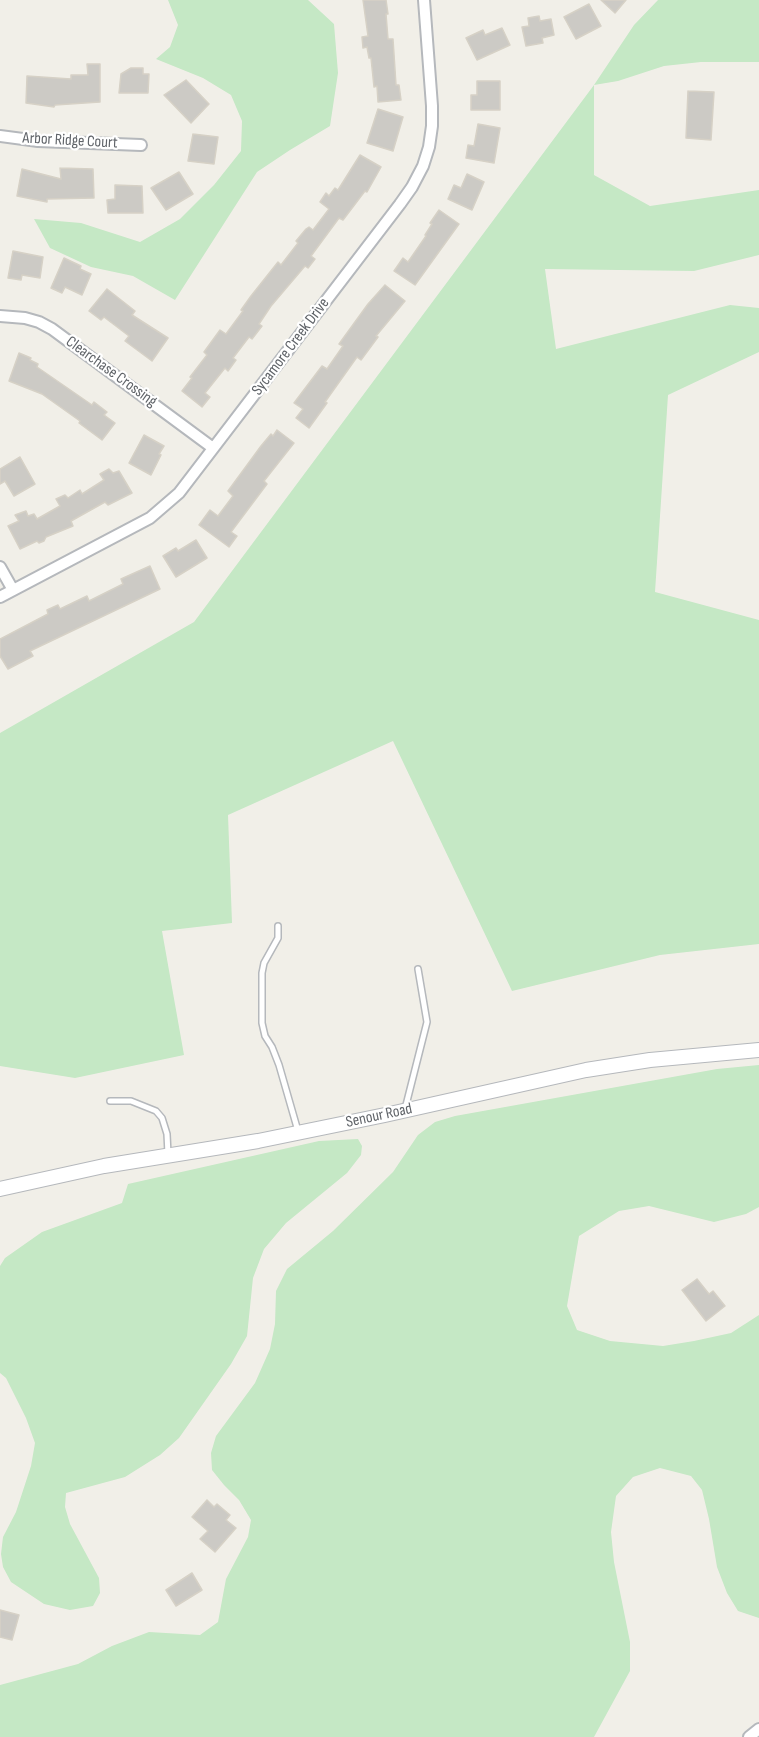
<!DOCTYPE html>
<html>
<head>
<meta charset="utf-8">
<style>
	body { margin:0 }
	canvas { display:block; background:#f1efe8 }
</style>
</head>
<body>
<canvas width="759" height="1737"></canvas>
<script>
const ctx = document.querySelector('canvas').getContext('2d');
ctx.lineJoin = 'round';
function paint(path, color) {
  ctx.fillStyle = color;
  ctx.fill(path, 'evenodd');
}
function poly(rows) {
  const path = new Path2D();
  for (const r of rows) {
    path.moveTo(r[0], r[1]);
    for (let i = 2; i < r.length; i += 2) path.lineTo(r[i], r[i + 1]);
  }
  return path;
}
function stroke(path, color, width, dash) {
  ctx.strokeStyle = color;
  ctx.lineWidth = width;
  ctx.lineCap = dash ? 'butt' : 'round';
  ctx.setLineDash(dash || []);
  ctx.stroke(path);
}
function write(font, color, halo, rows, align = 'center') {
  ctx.font = font + ' "Sofia Sans Condensed",sans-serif';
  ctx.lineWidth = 4.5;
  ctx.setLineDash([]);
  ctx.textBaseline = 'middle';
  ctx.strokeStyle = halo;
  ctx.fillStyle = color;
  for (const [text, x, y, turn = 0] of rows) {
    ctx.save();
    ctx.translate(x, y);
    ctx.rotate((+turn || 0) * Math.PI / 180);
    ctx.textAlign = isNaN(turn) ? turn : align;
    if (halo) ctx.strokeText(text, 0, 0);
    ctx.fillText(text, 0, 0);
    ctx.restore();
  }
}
paint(poly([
	[168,0,308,0,334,24,338,73,330,126,290,150,257,172,175,300,133,276,91,267,50,248,34,219,81,223,140,242,180,219,214,185,241,151,242,121,231,95,203,78,156,59,170,47,178,25],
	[658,0,759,0,759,62,701,62,664,66,618,81,594,85,594,175,650,206,759,190,759,255,694,271,545,269,556,349,730,305,759,308,759,352,668,395,655,592,759,620,759,944,660,955,512,991,393,741,228,815,232,923,162,931,184,1055,75,1078,0,1066,0,733,194,622,594,85,634,25],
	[759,1065,759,1207,746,1214,714,1222,649,1206,619,1211,579,1236,567,1306,577,1330,610,1341,663,1346,694,1341,731,1333,759,1315,759,1618,738,1611,727,1593,717,1567,709,1519,702,1490,691,1476,660,1468,633,1477,616,1496,611,1532,614,1562,630,1642,630,1671,594,1737,0,1737,0,1685,78,1664,112,1646,149,1632,200,1635,218,1622,226,1579,248,1537,251,1520,239,1500,224,1485,212,1470,211,1453,216,1436,255,1383,270,1349,275,1324,276,1291,287,1269,333,1231,393,1172,418,1135,435,1122,455,1116,717,1069],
	[358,1139,362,1146,361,1155,347,1173,286,1223,264,1249,253,1278,247,1336,231,1364,179,1438,160,1455,125,1477,66,1493,65,1507,70,1524,99,1578,100,1593,93,1606,70,1610,44,1604,11,1582,3,1567,1,1554,3,1537,16,1512,31,1466,35,1443,26,1418,6,1378,0,1373,0,1266,5,1258,42,1232,122,1203,128,1184,319,1141]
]), '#c5e8c5');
const building = poly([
	[363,0,386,0,388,14,386,14,388,39,393,39,396,85,399,85,401,100,378,102,377,86,374,87,371,58,369,58,367,47,363,48,362,37,368,36,363,0],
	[601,0,626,0,615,13,601,0],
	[589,4,601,26,576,39,564,17,589,4],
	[539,16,540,21,551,19,554,35,542,38,543,43,526,46,522,27,529,26,528,18,539,16],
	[502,28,510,45,477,60,466,38,483,30,485,35,502,28],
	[87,64,100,64,100,102,55,105,54,107,26,103,27,76,71,79,71,75,88,75,87,64],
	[131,68,143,68,143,74,149,74,148,93,119,93,121,74,131,68],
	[186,80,209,104,191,123,164,95,186,80],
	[477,81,500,81,500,110,471,110,471,95,477,95,477,81],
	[688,91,714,92,711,140,686,138,688,91],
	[378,109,403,117,393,151,367,143,378,109],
	[478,124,500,128,494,163,466,158,468,145,474,146,478,124],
	[193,134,218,137,214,164,188,161,193,134],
	[360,155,381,167,367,192,365,191,343,220,339,218,311,256,315,259,308,268,305,266,271,306,259,324,262,326,252,339,249,337,233,358,236,360,228,371,225,368,205,393,210,397,202,407,182,391,192,378,190,377,207,355,204,352,220,330,226,334,243,311,241,310,251,296,278,262,281,265,298,243,296,241,306,229,309,227,313,230,329,209,320,202,326,193,329,196,335,188,338,190,360,155],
	[60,168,93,169,94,198,47,199,47,202,17,196,22,169,61,179,60,168],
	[179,172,193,194,166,210,151,188,179,172],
	[467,174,484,182,472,210,448,199,454,185,461,188,467,174],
	[115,185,142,186,143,213,108,213,107,200,115,199,115,185],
	[439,210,459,224,415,285,394,271,403,258,408,262,426,236,425,235,432,224,430,223,439,210],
	[13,251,43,257,40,278,22,275,21,280,8,278,13,251],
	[64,258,81,266,80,269,91,274,82,295,65,287,62,293,51,288,64,258],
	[385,285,405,301,376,336,378,337,361,360,357,357,325,402,327,403,309,428,296,418,303,409,294,403,322,366,327,369,343,346,339,344,368,304,385,285],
	[107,289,135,311,132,315,168,338,152,361,125,341,129,336,104,317,101,320,89,311,107,289],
	[19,353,31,358,30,360,38,364,37,367,92,405,94,402,107,412,104,415,115,423,102,440,79,423,80,421,42,394,9,381,19,353],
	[277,430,294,443,264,481,267,484,231,532,237,536,229,547,199,525,210,510,218,516,233,496,228,491,261,446,271,434,273,436,277,430],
	[144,435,164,446,159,454,161,455,151,475,129,463,144,435],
	[20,457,35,484,14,496,5,481,0,484,0,469,20,457],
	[109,469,113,473,119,471,132,493,108,505,105,502,71,521,73,526,46,537,44,541,39,543,37,541,20,549,8,526,19,521,15,515,26,511,28,516,34,514,37,519,60,506,56,499,65,495,68,498,80,490,82,494,104,480,100,474,109,469],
	[196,540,207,558,176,577,163,556,176,548,178,551,196,540],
	[150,566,160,589,30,651,33,656,8,669,0,656,0,639,48,614,47,610,58,605,60,609,87,596,89,601,123,584,121,579,150,566],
	[697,1279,709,1294,713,1291,725,1306,706,1321,682,1290,697,1279],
	[207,1500,214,1507,217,1504,230,1515,226,1520,236,1528,215,1552,200,1539,208,1531,192,1517,207,1500],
	[192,1573,202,1590,176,1606,166,1590,192,1573],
	[0,1610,19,1615,12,1640,0,1637,0,1610]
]);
paint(building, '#cccac5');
stroke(building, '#d6d1c6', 1.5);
const service = poly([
	[278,926,278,938,264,963,262,973,262,1023,265,1036,272,1047,279,1065,298,1131],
	[110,1101,131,1101,156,1111,162,1118,167,1134,168,1154],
	[405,1109,427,1022,418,969]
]);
const minor = poly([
	[0,136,38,141,141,145],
	[0,316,25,318,39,322,52,329,213,448],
	[0,567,13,590],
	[0,597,150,518,179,493,400,204,412,187,423,166,429,147,432,126,432,106,424,0],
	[749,1737,759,1729]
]);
const tertiary = poly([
	[0,1189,104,1166,258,1141,385,1115,586,1070,650,1060,759,1050]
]);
stroke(service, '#b5b8bc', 8);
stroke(minor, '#b5b8bc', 14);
stroke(tertiary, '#b5b8bc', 16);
stroke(service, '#fff', 5);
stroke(minor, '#fff', 10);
stroke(tertiary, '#fff', 14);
write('16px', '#5f6368', '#fff', [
	["Arbor Ridge Court",70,141,3],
	["Sycamore Creek Drive",291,347,-53],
	["Clearchase Crossing",111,372,36],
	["Senour Road",379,1116,-12]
]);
</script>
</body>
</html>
